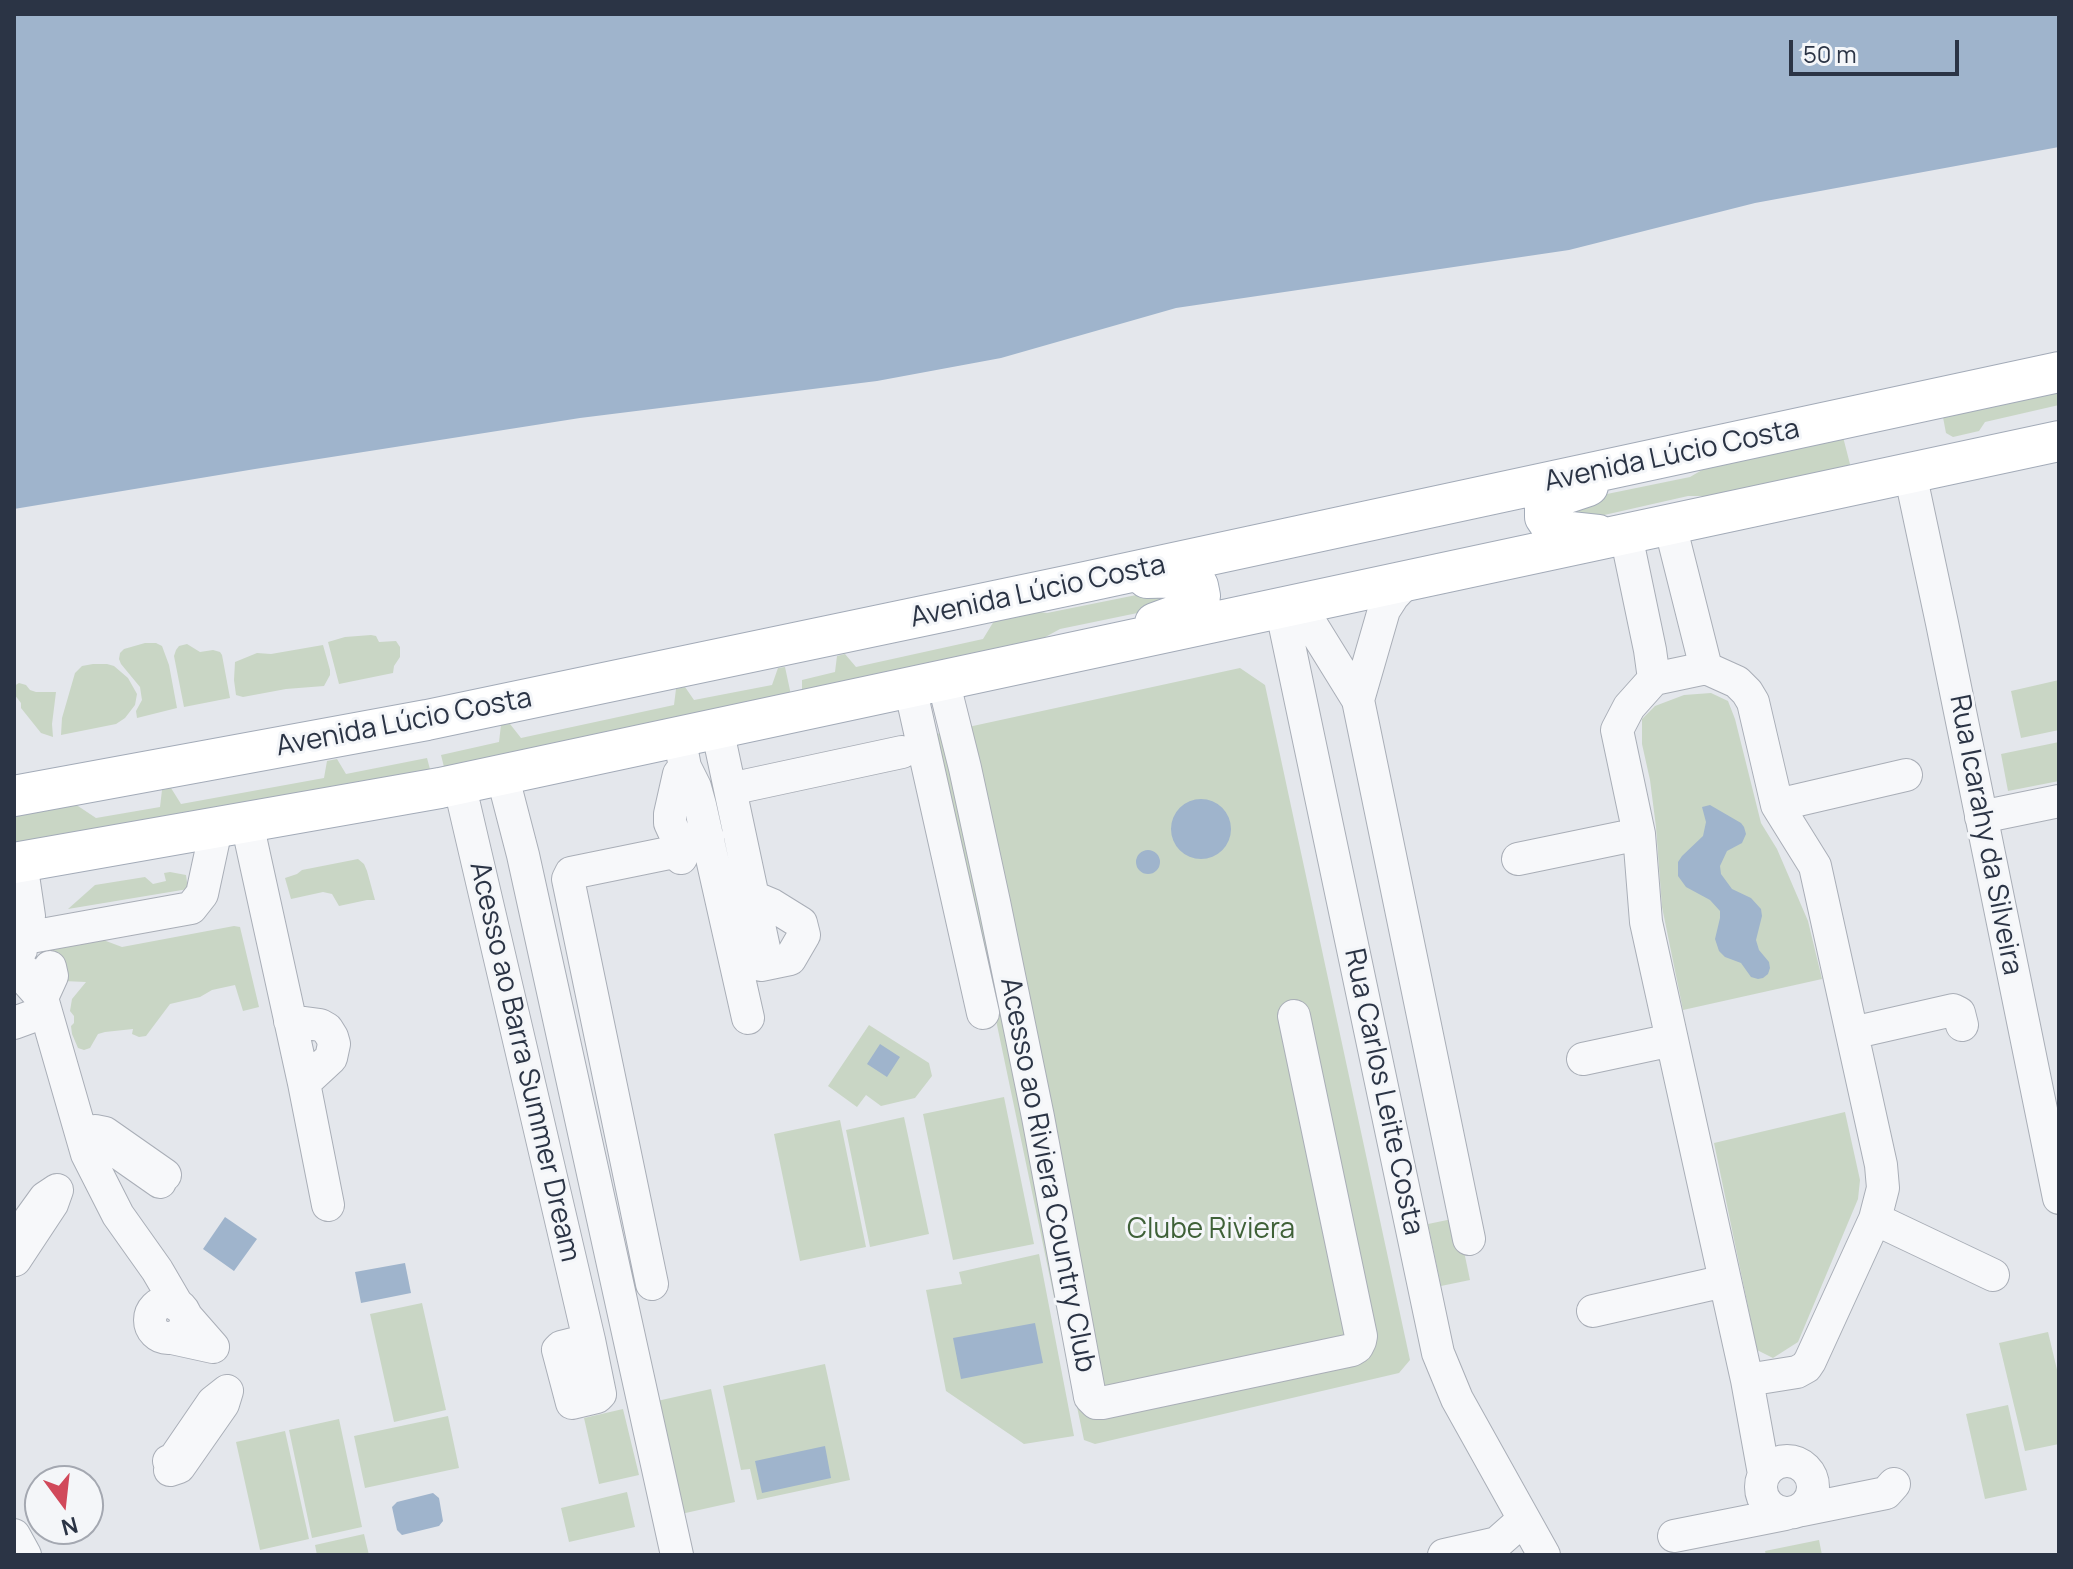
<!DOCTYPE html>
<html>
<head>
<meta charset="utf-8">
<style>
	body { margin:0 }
	#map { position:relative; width:2073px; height:1569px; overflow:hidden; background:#e4e7ec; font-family:Manrope,sans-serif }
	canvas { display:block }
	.frame { position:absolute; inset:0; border:16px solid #2b3445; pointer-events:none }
	.north { position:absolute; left:24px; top:1465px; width:80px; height:80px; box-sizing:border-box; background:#f4f6f9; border:2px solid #a4a8b1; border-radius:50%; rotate:165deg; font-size:22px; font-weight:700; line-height:32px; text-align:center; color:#2b3445 }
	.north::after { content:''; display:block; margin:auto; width:28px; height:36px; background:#d1495b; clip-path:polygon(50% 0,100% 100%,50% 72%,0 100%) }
	.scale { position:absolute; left:1789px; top:40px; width:170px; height:36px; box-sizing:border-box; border:4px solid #2b3445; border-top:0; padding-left:10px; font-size:24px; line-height:28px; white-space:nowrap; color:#2b3445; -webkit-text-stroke:6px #f4f6f9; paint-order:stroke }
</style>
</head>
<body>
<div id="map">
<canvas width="2073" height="1569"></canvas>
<div class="frame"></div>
<div class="north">N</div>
<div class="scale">50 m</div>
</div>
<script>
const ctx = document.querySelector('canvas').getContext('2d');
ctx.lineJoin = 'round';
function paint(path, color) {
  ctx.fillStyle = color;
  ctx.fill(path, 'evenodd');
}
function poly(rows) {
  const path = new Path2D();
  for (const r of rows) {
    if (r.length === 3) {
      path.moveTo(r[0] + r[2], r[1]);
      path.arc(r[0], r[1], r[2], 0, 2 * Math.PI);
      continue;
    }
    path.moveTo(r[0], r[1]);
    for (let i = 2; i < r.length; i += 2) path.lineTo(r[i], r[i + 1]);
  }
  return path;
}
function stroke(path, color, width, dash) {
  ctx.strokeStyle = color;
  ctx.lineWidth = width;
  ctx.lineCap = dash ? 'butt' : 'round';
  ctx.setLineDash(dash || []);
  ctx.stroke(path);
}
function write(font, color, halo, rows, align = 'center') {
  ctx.font = font + ' Manrope,sans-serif';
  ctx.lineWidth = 6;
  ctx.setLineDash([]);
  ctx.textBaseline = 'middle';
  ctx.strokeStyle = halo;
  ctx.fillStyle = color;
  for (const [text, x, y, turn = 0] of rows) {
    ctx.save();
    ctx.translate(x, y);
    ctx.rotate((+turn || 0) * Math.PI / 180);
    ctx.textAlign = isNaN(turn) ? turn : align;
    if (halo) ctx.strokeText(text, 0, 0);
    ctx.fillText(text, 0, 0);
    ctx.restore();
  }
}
paint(poly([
	[2059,387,2059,405,1985,422,1979,431,1953,437,1946,433,1942,412],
	[1842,433,1852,472,1707,496,1688,496,1569,523,1563,503,1690,477,1719,460],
	[1176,587,1181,604,1060,629,1027,647,802,694,802,680,835,672,837,656,845,654,856,667,983,639,994,621,1025,610,1047,613],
	[371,635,376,636,379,642,396,641,400,647,400,657,394,666,393,673,339,684,328,642,345,637],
	[145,643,156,643,162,646,169,665,177,708,137,718,136,711,142,700,140,687,121,664,119,659,120,653,124,649],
	[187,644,200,652,213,650,220,652,222,655,230,698,184,707,174,656,176,650,179,646],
	[323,645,330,670,330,675,324,686,286,689,243,697,236,695,234,680,235,662,257,653,271,654],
	[93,664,107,664,114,666,128,678,137,694,135,705,125,718,116,724,61,735,62,718,75,673,82,666],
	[785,667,791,695,445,771,441,755,499,742,501,725,510,724,521,738,674,705,676,689,685,687,694,700,772,685,778,668],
	[1240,668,1265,685,1410,1360,1399,1373,1095,1444,1084,1440,936,734],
	[2059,680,2059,730,2021,738,2011,691],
	[19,683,26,685,30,690,36,692,56,692,52,724,53,737,41,733,21,708,21,703,14,694,14,686],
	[1711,693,1728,701,1735,719,1761,823,1777,849,1808,921,1822,979,1683,1010,1662,907,1656,827,1650,780,1642,744,1642,719,1655,706,1684,695],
	[2059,742,2059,781,2008,791,2001,754],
	[427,758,431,773,14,851,14,810,75,804,96,818,160,807,162,790,171,788,181,804,324,778,327,761,337,759,346,774],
	[358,859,364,864,367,871,375,900,367,900,339,906,332,894,323,892,291,899,285,878,297,874,302,870],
	[170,872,186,875,188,889,68,909,95,885,145,877,153,884,166,881,164,873],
	[234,926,240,927,259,1007,243,1011,235,985,212,990,200,997,170,1004,146,1036,139,1037,132,1034,133,1029,105,1032,98,1034,90,1048,84,1050,78,1048,72,1034,71,1026,74,1023,74,1016,70,1011,72,999,86,982,63,981,51,954,53,950,77,937,98,938,122,947],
	[869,1025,929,1063,932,1076,915,1098,881,1106,866,1095,857,1107,828,1086],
	[1004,1097,1034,1244,953,1260,923,1114],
	[1845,1112,1860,1180,1858,1199,1798,1342,1773,1358,1757,1350,1714,1143],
	[904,1117,929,1234,870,1247,846,1130],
	[840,1120,866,1247,800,1261,774,1134],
	[1457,1218,1470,1280,1441,1286,1428,1224],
	[1039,1254,1074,1436,1024,1444,946,1391,926,1290,962,1284,959,1272],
	[422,1303,446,1410,394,1422,370,1314],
	[2048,1332,2059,1378,2059,1444,2025,1451,1999,1343],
	[825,1364,850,1480,757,1500,750,1469,741,1470,723,1386],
	[711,1389,735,1502,681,1514,657,1401],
	[2008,1405,2027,1490,1985,1499,1966,1414],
	[623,1409,639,1475,599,1484,584,1418],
	[448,1416,459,1468,365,1488,354,1436],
	[339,1419,362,1527,312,1538,289,1430],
	[285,1431,309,1539,260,1550,236,1442],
	[627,1492,635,1527,569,1542,561,1508],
	[364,1534,369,1555,317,1555,315,1545],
	[1819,1540,1822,1555,1766,1555,1765,1551]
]), '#c9d6c5');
paint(poly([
	[14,14,2059,14,2059,147,1755,203,1569,250,1176,308,1001,358,877,381,580,418,255,469,14,509],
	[1201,829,30],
	[1710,805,1741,823,1744,827,1746,834,1742,843,1727,851,1720,866,1721,874,1732,889,1751,898,1761,909,1762,916,1756,940,1759,950,1769,962,1770,968,1768,974,1763,978,1758,979,1751,977,1741,963,1725,957,1719,951,1715,939,1720,918,1720,911,1710,900,1686,887,1678,876,1678,862,1682,856,1703,836,1706,822,1702,807],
	[1148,862,12],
	[880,1044,900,1057,887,1077,867,1064],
	[225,1217,257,1239,234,1271,203,1249],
	[405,1263,411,1293,361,1303,355,1272],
	[1035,1323,1043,1363,961,1379,953,1338],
	[825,1446,831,1478,762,1493,755,1461],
	[433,1493,439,1498,443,1521,439,1526,402,1535,397,1530,392,1507,397,1502]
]), '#9fb4cc');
const minor = poly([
	[1910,473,1942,623,2059,1198],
	[1670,525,1706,668],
	[1626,535,1650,650,1654,679],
	[1298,603,1358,700,1469,1239],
	[1281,607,1438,1353,1457,1399,1544,1555],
	[943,680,965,768,994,902,1038,1117,1089,1391,1090,1397,1096,1403,1102,1403,1352,1350,1357,1347,1360,1341,1361,1336,1294,1016],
	[910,687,983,1013],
	[1358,700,1384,610,1393,596,1408,580],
	[717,728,753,897],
	[679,736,685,767,695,787,700,805,748,1018],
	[502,774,523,855,677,1555],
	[459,783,589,1340,600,1394,597,1397,572,1403,558,1350,561,1347,589,1340],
	[730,789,902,752],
	[1777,805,1906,775],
	[1981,817,2059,801],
	[247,823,304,1083,328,1205],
	[681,858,680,845,670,823,670,814,679,774,685,767],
	[1518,859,1639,834],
	[21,862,29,916,19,939,21,950],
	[753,897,772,905,801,923,804,935,790,959,761,965,764,948,753,897],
	[14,940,191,908,202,894,216,829],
	[26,972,27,981,42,998,87,1154,118,1215,157,1270,178,1306],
	[42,998,52,976,50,967],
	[290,1021,320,1025,327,1029,332,1037,334,1044,331,1058,304,1083],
	[14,1023,44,1012],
	[1852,1033,1953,1010,1959,1013,1962,1025],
	[1583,1059,1672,1040],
	[160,1182,100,1140,95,1131,105,1133,165,1175],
	[1875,1219,1993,1275],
	[14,1241,45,1198,57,1190,52,1204,15,1260],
	[652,1284,568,879,571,873,669,853,680,845,708,838],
	[168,1320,18],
	[1593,1311,1725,1281],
	[172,1338,213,1347,185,1315],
	[1747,1380,1797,1372,1806,1367,1810,1361,1875,1219,1883,1188,1881,1165,1815,866,1777,805,1753,702,1747,692,1737,682,1706,668,1654,679,1629,707,1617,730,1639,834,1646,922,1747,1380,1764,1474],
	[1787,1487,26],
	[169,1461,174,1459,213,1402,227,1391,223,1404,179,1467,170,1470],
	[1802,1510,1886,1493,1894,1484],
	[14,1535,25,1555],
	[1674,1536,1785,1514],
	[1444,1555,1497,1543,1523,1520]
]);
const major = poly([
	[1588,486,1552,498,1545,506,1545,517,1551,526,1561,531,1598,535],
	[1147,578,1189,577,1198,586,1200,596,1193,609,1155,623],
	[14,796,427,720,1085,582,2059,372],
	[14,863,440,788,2059,441]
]);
stroke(minor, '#a9aeb7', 34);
stroke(major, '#a3abb8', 42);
stroke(minor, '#f7f8fa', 32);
stroke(major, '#fff', 40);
write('28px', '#2b3445', '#f4f6f9', [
	["Avenida Lúcio Costa",1672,456,-12],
	["Avenida Lúcio Costa",1038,592,-12],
	["Avenida Lúcio Costa",404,723,-11],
	["Rua Icarahy da Silveira",1985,835,79],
	["Acesso ao Barra Summer Dream",524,1062,77],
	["Rua Carlos Leite Costa",1383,1092,78],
	["Acesso ao Riviera Country Club",1047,1175,79]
]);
write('28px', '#3f6138', '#f4f6f9', [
	["Clube Riviera",1211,1230]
]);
</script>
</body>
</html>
